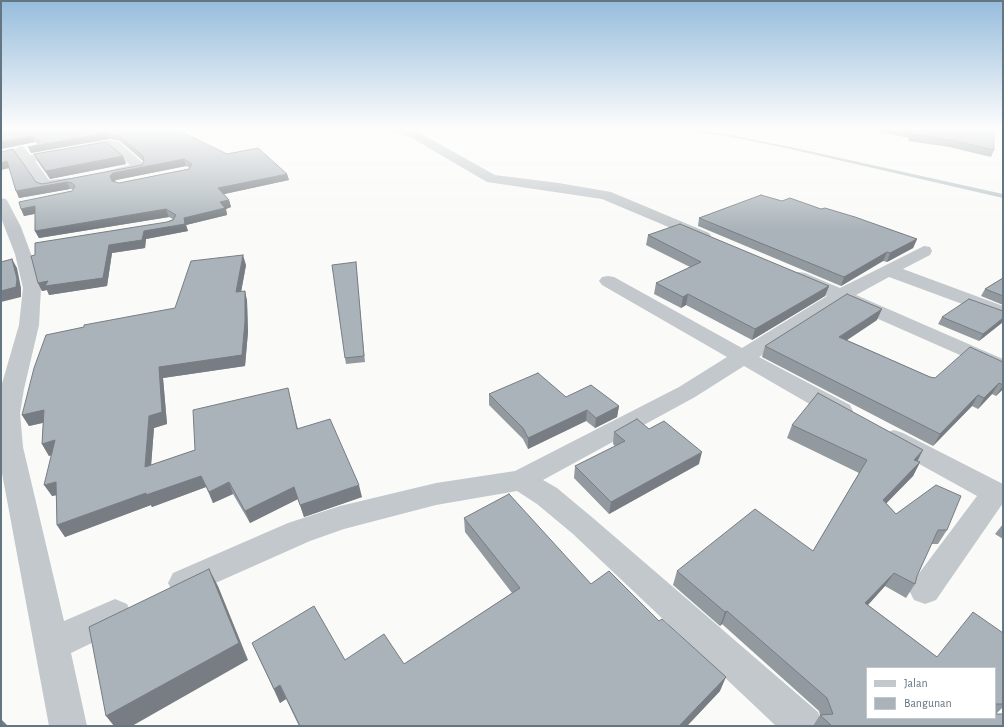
<!DOCTYPE html>
<html>
<head>
<meta charset="utf-8">
<style>
	body { margin:0 }
	#map { position:relative; width:1004px; height:727px; overflow:hidden; background:#fafaf8; font-family:"Alegreya Sans",sans-serif }
	canvas { display:block }
	.frame { position:absolute; inset:0; border:2px solid #657683; pointer-events:none }
	.legend { position:absolute; left:866px; top:667px; width:130px; height:52px; box-sizing:border-box; background:#fff; border:1px solid #c1c8cd; margin:0; padding:5px 7px; list-style:none; font-size:12px; color:#657683 }
	.legend li { display:flex; align-items:center; gap:8px; height:20px }
	.legend b { width:20px; border:1px solid #c1c8cd }
</style>
</head>
<body>
<div id="map">
<canvas width="1004" height="727"></canvas>
<div class="frame"></div>
<ul class="legend">
<li><b style="height:5px;background:#c3c8cc"></b>Jalan</li>
<li><b style="height:11px;background:#aab3b9"></b>Bangunan</li>
</ul>
</div>
<script>
const ctx = document.querySelector('canvas').getContext('2d');
ctx.lineJoin = 'round';
function poly(rows) {
  const path = new Path2D();
  for (const r of rows) {
    path.moveTo(r[0], r[1]);
    for (let i = 2; i < r.length; i += 2) path.lineTo(r[i], r[i + 1]);
  }
  return path;
}
function paint(path, color) {
  ctx.fillStyle = color;
  ctx.fill(path, 'evenodd');
}
function stroke(path, color, width, dash) {
  ctx.strokeStyle = color;
  ctx.lineWidth = width;
  ctx.lineCap = dash ? 'butt' : 'round';
  ctx.setLineDash(dash || []);
  ctx.stroke(path);
}
paint(poly([
	[665,128,678,128,726,134,786,146,1003,194,1003,198,786,148,726,136,665,128]
]), '#bbc7cb');
paint(poly([
	[382,128,402,128,418,132,495,175,559,183,611,192,709,233,711,236,709,239,703,241,697,239,602,199,487,182,410,137,384,130,382,128],
	[109,140,119,142,144,164,145,167,144,170,112,178,107,177,105,174,107,171,130,165,109,148,35,161,49,180,70,178,75,179,77,182,75,185,70,186,45,189,40,188,14,150,20,146,24,147,30,155,109,140],
	[1,198,6,199,8,202,21,227,31,254,41,288,39,325,24,389,20,413,23,447,64,621,115,599,127,604,132,615,127,626,71,653,87,726,49,726,1,468,1,387,19,325,23,288,15,254,1,218,1,198],
	[924,246,930,247,932,251,930,255,903,269,1003,306,1003,319,889,277,856,295,1003,359,1003,374,842,303,759,357,850,405,853,411,850,417,841,419,832,417,744,366,695,397,543,480,557,488,593,518,818,712,823,726,776,726,573,534,537,504,517,491,436,505,344,529,310,541,184,597,173,593,168,583,173,573,288,523,340,506,436,483,515,471,679,387,727,357,602,285,599,281,602,277,608,276,614,277,742,348,827,296,793,281,790,277,793,273,799,272,805,273,840,288,924,246],
	[894,430,903,433,1003,484,1003,503,936,600,925,604,914,600,909,590,914,580,977,496,885,445,881,439,885,433,894,430]
]), '#c3c8cc');
paint(poly([
	[1,128,86,133,85,133,88,134,123,128,227,154,287,174,289,180,224,194,229,200,231,207,226,209,227,215,186,225,188,231,146,239,145,248,112,253,107,286,49,295,47,290,42,291,38,283,173,219,169,217,39,238,35,231,35,214,24,216,21,209,72,191,74,189,70,189,19,198,9,168,1,152,36,182,42,184,142,165,144,162,120,141,109,139,31,153,38,144,35,142,1,149],
	[186,166,190,168,189,169,119,183,114,181,116,180],
	[861,128,903,128,908,130,994,150,991,157,949,147,908,141,909,138],
	[34,154,123,156,126,164,50,179,38,162],
	[782,201,821,209,917,239,913,248,887,262,883,261,841,286,698,226,699,218],
	[648,235,829,286,825,296,752,340,686,305,681,308,654,294,656,283,690,267,646,245],
	[246,265,241,292,245,291,247,301,248,332,245,366,163,378,167,424,154,428,151,465,195,450,288,388,298,429,362,497,304,517,298,499,250,523,233,494,213,503,206,487,152,507,151,505,65,537,57,525,56,495,52,496,52,455,49,456,42,444,43,423,29,426,22,415,175,308],
	[356,267,365,362,346,364,345,358],
	[1003,278,1003,305,981,296,985,289],
	[1003,311,1003,322,979,341,938,324,942,317],
	[877,320,847,340,930,377,935,378,1003,362,1003,389,996,396,992,394,978,409,972,406,933,446,762,357,765,346],
	[489,394,566,397,619,406,617,417,595,428,586,421,528,449,523,439,489,405],
	[792,425,920,462,913,476,886,503,896,514,947,530,938,544,931,544,917,576,915,584,906,598,885,586,868,605,937,657,1003,633,1003,707,996,714,1003,726,813,726,820,715,819,711,722,624,720,626,673,585,677,571,813,551,859,473,787,438],
	[995,668,995,718,867,718],
	[649,429,699,464,609,514,574,478,575,466,615,446,613,444,614,432],
	[464,518,591,584,720,691,687,726,299,726,286,699,280,703,252,643,345,660,404,664,512,593,465,532],
	[1003,524,1003,539,995,534]
]), '#929a9f');
paint(poly([
	[82,128,108,128,86,133,83,136,80,130],
	[107,133,109,139,31,153,28,147],
	[32,136,35,142,1,149,1,142],
	[123,156,126,164,50,179,46,171],
	[184,159,186,166,116,180,113,183,110,176,113,173],
	[7,161,10,168,1,170,1,163],
	[287,174,289,180,220,195,218,188],
	[67,182,70,189,19,198,16,191],
	[229,200,231,207,226,209,227,215,186,225,188,231,146,239,145,248,112,253,107,286,49,295,47,290,42,291,38,283,109,245,144,231,184,218,220,202],
	[35,206,38,213,24,216,21,209],
	[166,209,169,217,39,238,35,231],
	[917,239,913,248,887,262,890,253],
	[887,252,883,261,841,286,844,277],
	[243,255,246,265,239,303,236,292],
	[12,259,17,268,21,288,21,297,1,302,1,291],
	[829,286,825,296,752,340,755,329],
	[245,291,247,301,248,332,245,366,163,378,167,424,154,428,150,479,145,467,149,416,159,367],
	[688,294,686,305,681,308,683,297],
	[882,309,877,320,835,348,839,337],
	[1003,318,1003,322,979,341,983,334],
	[999,383,992,394,978,409,984,398],
	[1003,385,1003,389,996,396],
	[978,395,972,406,933,446,940,434],
	[619,406,617,417,595,428,596,418],
	[44,410,50,421,29,426,22,415],
	[587,410,586,421,528,449,528,438],
	[55,440,62,452,49,456,42,444],
	[923,450,916,464,914,460],
	[702,452,699,464,609,514,611,502],
	[920,462,913,476,876,514,883,500],
	[201,476,206,487,152,507,151,505,65,537,57,525,146,493],
	[56,482,63,494,52,496,44,485],
	[229,482,233,494,213,503,209,492],
	[359,485,362,497,304,517,300,505],
	[294,487,298,499,250,523,245,511],
	[209,569,218,586,248,660,132,726,114,726,106,716],
	[894,573,885,586,857,617,865,603],
	[727,611,722,624,720,626,725,612],
	[726,677,720,691,687,726,679,726],
	[280,685,286,699,280,703,274,689],
	[1,719,8,726,1,726]
]), '#777d82');
const building = poly([
	[1,128,82,128,80,130,88,134,123,128,174,128,227,154,258,148,287,174,218,188,229,200,220,202,225,208,184,218,185,224,144,231,142,240,109,245,103,278,45,286,48,281,38,283,31,256,35,255,35,243,167,222,173,220,176,215,166,209,35,231,35,206,21,209,19,202,72,191,75,186,72,183,67,182,16,191,7,161,1,163,1,152,13,149,36,182,42,184,142,165,144,161,143,156,118,135,107,133,28,147,37,145,40,141,32,136,1,142,1,128],
	[184,159,192,164,189,169,119,183,112,181,110,176,113,173,184,159],
	[893,128,903,128,908,130,913,129,913,128,994,128,994,150,951,140,911,134,913,132,893,128],
	[106,142,123,156,46,171,34,154,106,142],
	[761,195,782,201,790,198,821,209,825,208,855,217,917,239,890,253,887,252,844,277,699,218,761,195],
	[680,224,829,286,755,329,688,294,683,297,656,283,701,262,648,235,680,224],
	[243,255,236,292,245,291,245,321,242,355,159,367,162,412,149,416,145,467,195,450,193,410,288,388,297,429,330,419,359,485,300,505,294,487,245,511,229,482,209,492,201,476,146,495,146,493,57,525,56,482,44,485,55,440,42,444,44,410,22,415,34,368,46,335,84,327,84,325,175,308,191,261,243,255],
	[12,259,17,279,16,287,1,291,1,262,12,259],
	[356,262,364,356,345,358,332,265,356,262],
	[1003,278,1003,296,985,289,1003,278],
	[847,294,882,309,839,337,930,377,935,378,970,347,1003,362,1003,385,999,383,984,398,978,395,940,434,765,346,847,294],
	[969,299,1003,311,1003,318,983,334,942,317,969,299],
	[538,373,566,397,591,385,619,406,596,418,587,410,528,438,523,428,489,394,538,373],
	[818,393,923,450,914,460,920,462,883,500,896,514,936,485,961,496,947,530,938,530,917,576,915,584,894,573,865,603,937,657,973,612,1003,633,1003,704,995,704,995,668,867,668,867,718,995,718,995,714,1003,714,1003,726,832,726,820,715,833,714,827,698,727,611,725,612,677,571,755,509,813,551,867,460,792,425,818,393],
	[637,419,649,429,664,421,702,452,611,502,575,466,625,441,614,432,637,419],
	[509,494,591,584,609,571,659,621,662,619,726,677,679,726,300,726,280,685,274,689,252,643,314,606,345,660,384,634,404,664,520,588,464,518,509,494],
	[209,569,239,643,106,716,89,627,209,569]
]);
paint(building, '#aab3b9');
stroke(building, '#777d82', 1);
const sky = ctx.createLinearGradient(0, 0, 0, 230);
sky.addColorStop(0, '#96bcdc');
sky.addColorStop(0.56, '#fdfdfc');
sky.addColorStop(1, '#fdfdfc00');
ctx.fillStyle = sky;
ctx.fillRect(0, 0, 1004, 230);
</script>
</body>
</html>
